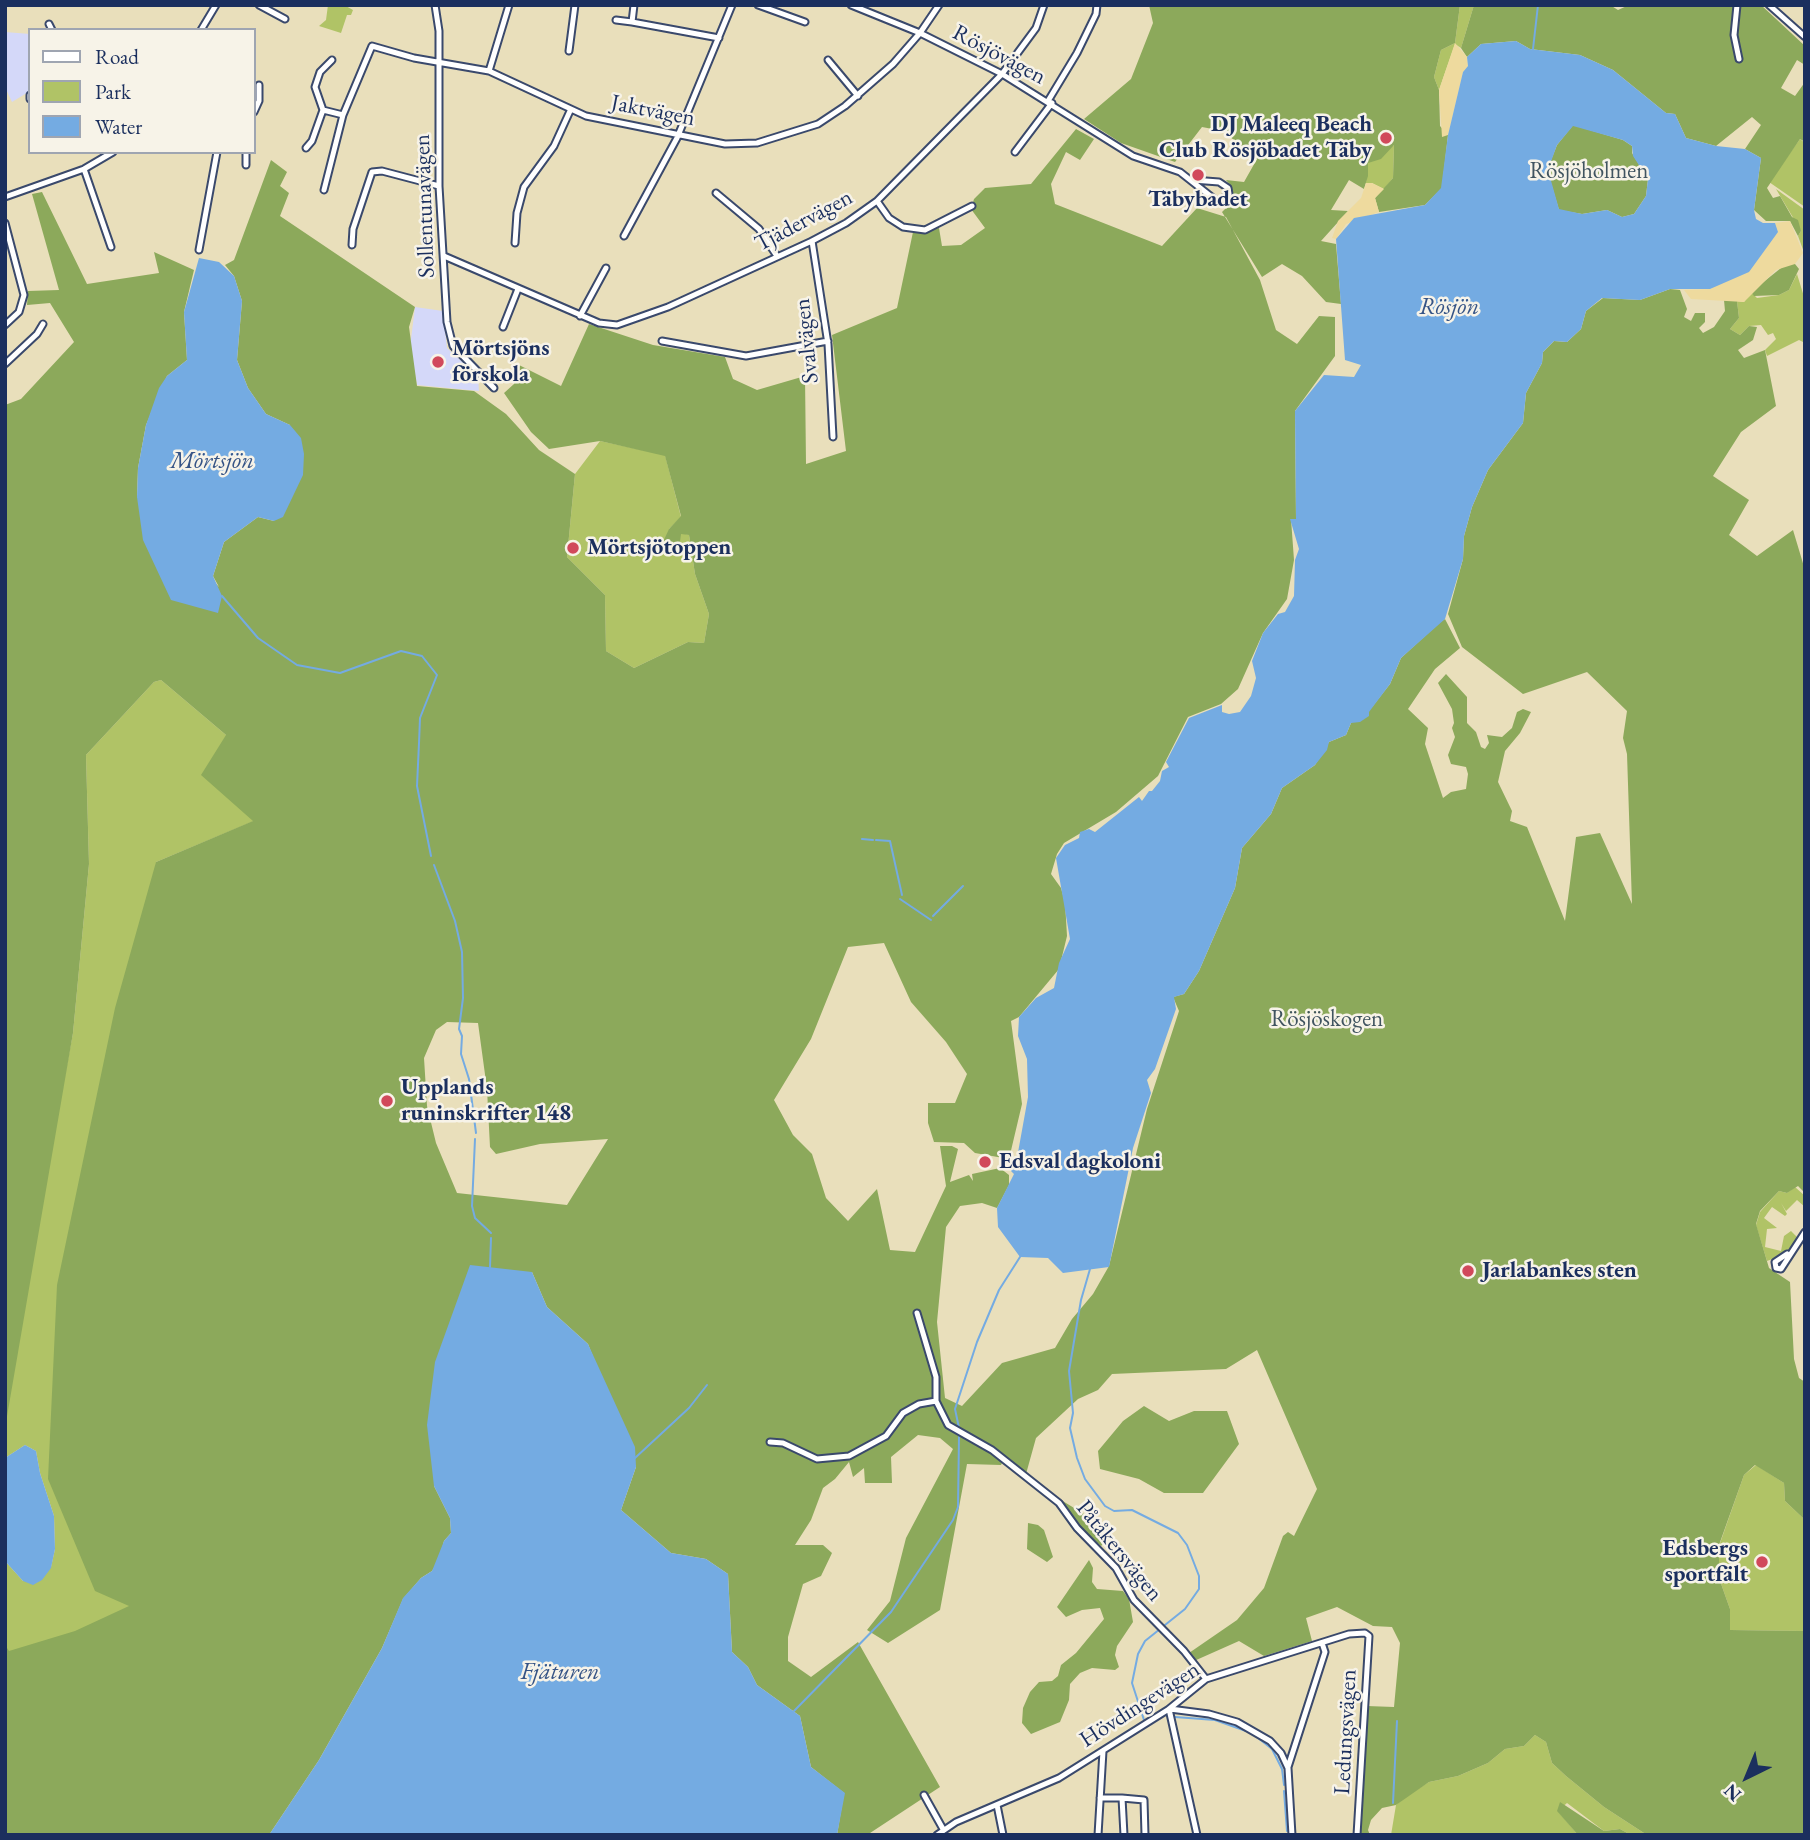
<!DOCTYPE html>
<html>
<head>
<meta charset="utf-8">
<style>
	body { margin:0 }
	#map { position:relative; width:1810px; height:1840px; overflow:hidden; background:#e9dfbb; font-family:"EB Garamond",serif }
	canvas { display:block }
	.frame { position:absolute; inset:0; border:7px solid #1b2f5e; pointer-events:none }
	.legend { position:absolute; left:28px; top:28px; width:228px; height:126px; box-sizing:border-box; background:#f7f3e8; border:2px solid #9fa5b1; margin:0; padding:9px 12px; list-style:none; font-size:21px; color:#1b2f5e }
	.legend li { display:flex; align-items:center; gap:14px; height:35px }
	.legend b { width:35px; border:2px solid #9fa5b1 }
	.north { position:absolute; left:1712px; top:1742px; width:70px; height:70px; -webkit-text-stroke:5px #f7f3e8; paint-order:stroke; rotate:223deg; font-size:19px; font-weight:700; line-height:28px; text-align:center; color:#1b2f5e }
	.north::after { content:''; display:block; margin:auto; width:24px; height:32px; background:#1b2f5e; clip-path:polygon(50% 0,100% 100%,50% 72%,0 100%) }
</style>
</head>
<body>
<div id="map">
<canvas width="1810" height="1840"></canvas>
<div class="frame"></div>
<ul class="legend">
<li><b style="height:9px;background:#fff"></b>Road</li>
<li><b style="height:19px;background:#b0c366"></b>Park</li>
<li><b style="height:19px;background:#74abe2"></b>Water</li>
</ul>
<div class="north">N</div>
</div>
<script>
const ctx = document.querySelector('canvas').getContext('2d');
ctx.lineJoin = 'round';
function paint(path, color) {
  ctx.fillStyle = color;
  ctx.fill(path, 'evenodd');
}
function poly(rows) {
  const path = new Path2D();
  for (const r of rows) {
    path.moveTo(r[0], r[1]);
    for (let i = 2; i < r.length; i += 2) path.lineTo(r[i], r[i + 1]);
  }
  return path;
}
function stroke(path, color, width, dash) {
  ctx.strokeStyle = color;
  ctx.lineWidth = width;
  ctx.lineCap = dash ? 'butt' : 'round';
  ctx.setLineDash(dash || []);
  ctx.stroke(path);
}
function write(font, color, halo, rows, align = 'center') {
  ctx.font = font + ' "EB Garamond",serif';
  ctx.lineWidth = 5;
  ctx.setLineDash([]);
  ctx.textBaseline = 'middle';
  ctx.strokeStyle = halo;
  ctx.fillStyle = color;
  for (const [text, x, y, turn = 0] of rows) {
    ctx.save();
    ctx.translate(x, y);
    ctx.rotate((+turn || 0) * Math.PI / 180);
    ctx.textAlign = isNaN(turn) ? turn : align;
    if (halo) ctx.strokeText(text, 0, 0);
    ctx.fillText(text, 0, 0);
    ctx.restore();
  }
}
paint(poly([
	[5,32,30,34,30,91,12,102,5,87],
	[415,307,443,311,447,348,478,376,479,391,417,385,410,347]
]), '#d4d8f9');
paint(poly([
	[328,5,344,5,353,10,351,15,347,15,341,33,319,26,326,20],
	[1460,5,1474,5,1461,48,1455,44,1439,90,1434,77,1441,50,1455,43],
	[1800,139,1805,143,1805,207,1769,182],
	[1394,145,1393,178,1384,189,1372,183,1366,183,1367,163],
	[1776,189,1805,210,1805,255,1798,236,1801,231],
	[1797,274,1805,300,1805,343,1799,340,1767,356,1765,350,1776,339,1773,333,1768,335,1761,325,1749,326,1740,335,1730,329,1739,318,1737,301,1744,302,1751,292,1757,298,1779,295,1789,290],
	[600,441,665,455,681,517,669,529,689,535,695,574,709,614,704,643,688,642,634,668,606,651,605,595,567,557,575,474],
	[161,680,226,735,254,821,156,862,138,1574,73,1835,5,1645,5,1561,23,1581,51,1567,55,1549,54,1516,40,1473,36,1451,25,1445,5,1458,5,1391,73,1033,89,864,86,755,154,682],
	[1795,1187,1805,1196,1805,1207,1797,1200,1786,1211,1781,1203,1787,1214,1785,1216,1772,1207,1764,1218,1777,1228,1767,1229,1765,1247,1781,1251,1784,1236,1791,1231,1798,1238,1786,1254,1767,1261,1756,1225,1760,1212,1779,1191,1787,1193],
	[1756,1465,1784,1483,1785,1501,1805,1520,1805,1631,1730,1630,1730,1609,1719,1578,1719,1546,1744,1475],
	[1535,1735,1546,1742,1552,1763,1566,1776,1604,1807,1647,1835,1631,1835,1620,1829,1604,1831,1567,1803,1558,1811,1578,1835,1391,1835,1396,1805,1406,1796,1429,1782,1458,1776,1488,1763,1505,1749,1524,1746]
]), '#b0c366');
paint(poly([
	[1149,5,1460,5,1455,43,1441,50,1434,77,1439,90,1440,126,1448,135,1442,188,1425,205,1379,212,1375,198,1393,178,1394,145,1381,159,1368,163,1368,176,1364,189,1349,180,1331,210,1348,211,1321,241,1336,244,1341,304,1326,302,1302,276,1282,264,1262,277,1222,212,1232,202,1232,187,1226,180,1244,182,1257,159,1223,131,1202,127,1175,162,1121,143,1084,119,1131,79,1153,23],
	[1474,5,1610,5,1618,10,1629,5,1761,5,1805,46,1805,65,1797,60,1781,88,1795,96,1805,82,1805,142,1800,139,1767,188,1773,198,1780,196,1792,217,1798,220,1801,231,1798,236,1790,221,1766,221,1754,210,1761,158,1745,149,1761,125,1752,117,1716,146,1686,138,1675,114,1666,113,1613,70,1580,55,1530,49,1516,41,1481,44,1467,57,1461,48],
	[1573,125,1623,140,1632,146,1632,153,1648,179,1646,196,1634,214,1622,217,1607,210,1582,214,1559,210,1547,170,1557,145],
	[1076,129,1094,139,1080,160,1066,152,1051,184,1055,204,1162,246,1197,208,1226,217,1260,280,1276,330,1297,344,1319,316,1335,317,1335,356,1295,411,1296,519,1291,519,1294,560,1287,599,1263,633,1238,689,1221,704,1188,717,1158,776,1116,812,1064,843,1057,854,1051,874,1061,888,1065,902,1067,936,1059,969,1019,1017,1011,1021,1022,1104,1009,1159,975,1153,964,1143,934,1142,928,1123,928,1103,955,1103,967,1074,946,1042,911,1002,884,943,848,947,811,1039,774,1100,793,1135,812,1154,826,1198,848,1221,877,1189,890,1250,915,1252,946,1186,940,1146,952,1146,958,1149,950,1182,969,1175,973,1181,972,1174,1000,1168,1009,1175,1009,1185,997,1208,982,1203,960,1206,946,1227,937,1322,945,1398,962,1406,1002,1363,1055,1348,1072,1319,1093,1294,1109,1266,1147,1109,1179,1011,1173,997,1184,994,1199,971,1235,888,1242,848,1271,814,1282,788,1315,765,1329,742,1346,735,1351,723,1368,712,1390,684,1401,658,1440,622,1445,619,1460,648,1435,669,1408,709,1428,728,1425,744,1443,798,1451,792,1466,789,1468,774,1466,767,1451,764,1448,755,1455,737,1452,728,1454,723,1452,709,1438,683,1446,674,1467,697,1467,723,1476,732,1481,747,1485,749,1489,743,1487,735,1502,737,1512,728,1517,712,1523,709,1531,712,1520,733,1505,751,1498,782,1512,811,1510,821,1527,827,1565,921,1576,837,1600,833,1632,904,1627,754,1623,738,1627,711,1587,672,1523,694,1462,647,1448,614,1463,559,1464,536,1472,507,1488,470,1523,423,1526,393,1542,363,1543,352,1554,341,1567,342,1581,329,1586,311,1603,298,1640,300,1670,289,1680,290,1687,309,1684,317,1691,321,1695,313,1705,313,1705,322,1699,328,1703,333,1714,327,1725,311,1724,300,1737,301,1739,318,1730,329,1740,335,1749,326,1757,327,1753,340,1738,350,1744,358,1765,350,1776,406,1741,432,1713,476,1749,500,1729,535,1757,556,1793,530,1805,570,1805,1193,1798,1186,1787,1193,1779,1191,1760,1211,1756,1224,1769,1268,1790,1282,1794,1359,1799,1378,1805,1382,1805,1520,1785,1501,1784,1483,1755,1465,1744,1475,1719,1545,1719,1578,1730,1609,1730,1630,1805,1631,1805,1835,1647,1835,1604,1807,1566,1776,1552,1763,1546,1742,1535,1735,1524,1746,1505,1749,1488,1763,1458,1776,1429,1782,1396,1805,1382,1808,1371,1820,1368,1830,1370,1835,1359,1835,1367,1706,1394,1707,1400,1643,1392,1627,1373,1626,1337,1607,1306,1618,1312,1641,1264,1656,1239,1641,1194,1661,1189,1653,1237,1620,1264,1588,1283,1536,1288,1532,1294,1536,1317,1489,1257,1350,1226,1369,1112,1374,1098,1390,1078,1399,1036,1438,1026,1474,1005,1457,1001,1465,967,1464,940,1610,888,1643,867,1630,890,1601,906,1538,953,1449,940,1438,918,1435,891,1457,892,1483,865,1483,864,1468,853,1477,849,1462,835,1479,823,1488,811,1520,795,1545,823,1545,832,1553,821,1576,803,1584,788,1637,788,1661,811,1677,858,1642,940,1787,867,1835,837,1835,844,1793,811,1767,800,1716,757,1685,748,1667,732,1652,728,1574,706,1559,671,1553,621,1510,636,1467,588,1344,547,1307,532,1272,434,1486,450,1518,451,1533,444,1541,439,1560,432,1571,421,1578,403,1599,382,1648,319,1760,269,1835,5,1835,5,1645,9,1651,75,1631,129,1606,95,1591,48,1479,57,1285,115,1008,156,862,253,821,201,775,226,735,161,680,154,682,86,755,89,864,73,1033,5,1428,5,405,21,399,74,342,50,303,27,305,28,291,59,290,32,194,42,192,87,284,159,273,154,252,194,270,184,312,187,360,167,376,146,425,138,468,137,497,219,587,213,576,224,542,258,517,274,521,290,425,266,414,248,388,237,360,242,301,234,276,225,265,234,260,271,160,287,172,280,186,289,193,280,216,415,307,409,327,417,386,474,391,506,414,539,450,575,474,567,557,605,595,606,651,634,668,688,642,704,643,709,614,695,574,689,535,681,534,678,557,663,542,669,529,681,516,665,456,600,441,549,449,531,432,504,393,514,384,519,365,561,386,589,324,653,345,725,357,733,379,757,390,805,376,806,464,846,451,832,335,897,308,913,232,939,228,942,246,961,245,985,228,971,209,974,199,985,188,1031,184],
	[447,1022,478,1023,487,1089,490,1147,496,1154,540,1144,608,1139,567,1205,457,1193,436,1143,427,1106,424,1058,436,1030],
	[1786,264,1795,264,1799,269,1789,290,1779,295,1754,296,1751,292],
	[1144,1406,1169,1421,1194,1411,1227,1411,1239,1444,1203,1493,1164,1493,1139,1479,1100,1469,1098,1451,1123,1421],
	[1061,1500,1107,1528,1108,1539,1101,1546,1076,1524],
	[1028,1523,1038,1525,1044,1530,1053,1557,1047,1562,1027,1549],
	[1089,1560,1093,1568,1092,1582,1097,1589,1123,1591,1129,1599,1133,1622,1117,1646,1115,1655,1119,1667,1115,1670,1092,1668,1080,1673,1070,1684,1069,1700,1060,1722,1031,1734,1022,1723,1023,1708,1030,1692,1039,1682,1052,1681,1058,1676,1061,1665,1076,1653,1104,1619,1100,1608,1082,1610,1066,1617,1057,1607],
	[1560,1802,1604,1831,1620,1829,1631,1835,1578,1835,1557,1811]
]), '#8ca95b');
paint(poly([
	[1455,43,1467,57,1468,66,1463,72,1448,135,1442,137,1439,90],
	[1366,183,1372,183,1384,189,1375,198,1379,212,1346,224,1336,239,1332,238,1338,221,1361,198],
	[1790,221,1803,253,1795,264,1776,270,1744,302,1691,299,1684,290,1711,289,1778,232,1775,223]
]), '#eeda9e');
paint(poly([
	[1516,41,1530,49,1580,55,1613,70,1666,113,1675,114,1686,138,1716,146,1745,149,1761,158,1754,210,1756,219,1763,223,1775,223,1778,232,1749,272,1710,289,1670,289,1640,300,1602,298,1586,311,1581,329,1567,342,1554,341,1543,352,1542,363,1526,393,1523,423,1488,470,1472,507,1464,536,1463,559,1445,619,1401,658,1390,684,1369,712,1369,716,1360,722,1351,723,1346,735,1329,742,1327,750,1315,765,1282,788,1271,814,1242,848,1235,888,1199,971,1184,994,1174,997,1176,1009,1155,1069,1147,1080,1151,1093,1133,1148,1109,1267,1063,1273,1048,1258,1020,1257,998,1227,997,1208,1014,1174,1011,1171,1012,1163,1017,1158,1028,1097,1027,1059,1018,1036,1019,1017,1036,998,1054,988,1059,963,1070,939,1056,858,1065,845,1079,838,1080,832,1089,829,1095,832,1139,797,1142,801,1149,791,1152,791,1160,781,1162,771,1169,767,1166,762,1189,718,1222,705,1222,712,1229,714,1240,712,1251,696,1256,678,1252,661,1263,633,1278,614,1285,612,1294,596,1295,560,1299,549,1290,519,1296,519,1295,411,1324,375,1354,377,1361,365,1345,360,1336,239,1354,218,1425,205,1441,188,1448,135,1463,72,1468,66,1467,57,1481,44],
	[1573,126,1623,140,1632,146,1633,156,1648,179,1646,196,1634,214,1622,217,1607,210,1582,214,1559,209,1548,170,1557,145],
	[199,258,219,262,234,276,242,301,237,360,248,388,266,414,290,425,301,438,304,454,303,475,283,517,274,521,258,517,224,542,213,576,222,596,218,613,171,600,143,540,137,497,138,468,146,425,159,388,167,376,187,360,184,312],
	[470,1265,532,1272,547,1307,588,1344,635,1447,636,1467,621,1510,671,1553,706,1559,728,1574,732,1652,748,1667,757,1685,800,1716,811,1767,845,1793,837,1835,269,1835,319,1760,382,1648,403,1598,421,1578,432,1571,444,1541,451,1533,450,1518,434,1486,427,1425,435,1362],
	[25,1445,36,1451,40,1473,54,1516,55,1549,51,1568,42,1580,33,1585,23,1581,5,1561,5,1458]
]), '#74abe2');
stroke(poly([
	[1533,49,1538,5],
	[222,596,258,638,297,665,340,673,401,651,422,656,437,675,420,718,419,743,417,786,431,856],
	[862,839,873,840],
	[876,840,890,841,902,895],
	[434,865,455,921,462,952,463,998,459,1029,462,1036,461,1054,469,1079,476,1133],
	[900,899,931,920],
	[933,916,963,886],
	[475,1139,472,1206,475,1218,491,1233],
	[490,1267,491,1238],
	[1090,1269,1081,1300,1069,1371,1073,1413,1070,1428,1077,1458,1085,1479,1105,1506,1114,1511,1132,1510,1178,1533,1187,1545,1199,1576,1199,1589,1185,1609,1145,1641,1138,1654,1132,1683,1144,1720],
	[959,1428,955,1409,977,1342,999,1290,1020,1257],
	[635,1458,689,1408,707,1385],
	[794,1711,891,1612,953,1520,958,1507,959,1437],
	[1175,1717,1215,1720,1246,1731],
	[1253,1734,1272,1749,1282,1769,1284,1785],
	[1284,1791,1287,1831],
	[1393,1803,1397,1721]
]), '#74abe2', 2);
const minor = poly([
	[259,5,285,19],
	[435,5,439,31,439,186,447,322,453,346,494,388],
	[634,5,632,22,719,38],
	[758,5,805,22],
	[851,5,920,33,1002,74,1133,156,1180,172,1218,202,1229,194,1228,188,1219,182,1193,180],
	[1737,5,1734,35,1739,59],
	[1769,5,1805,37],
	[616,20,632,22],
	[49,24,52,30],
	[201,30,216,5],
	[569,51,575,5],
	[828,60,858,96],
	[489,71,509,5],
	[30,95,30,99],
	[1048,101,1077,53,1096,14,1097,5],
	[323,110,315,87,320,72,332,60],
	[254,112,259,101,259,85],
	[306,148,312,141,323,110,343,115],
	[246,152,246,165],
	[1015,152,1052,103],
	[84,169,111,247],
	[324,190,343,115,372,46,414,58,489,71,586,116,725,144,757,143,818,124,845,106,893,64,920,33,939,5],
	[716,193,759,229,777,256],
	[5,197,84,169,113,152],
	[877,201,889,218,903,227,925,230,972,206],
	[5,223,24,295,19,312,5,325],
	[624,236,677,138,732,5],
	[812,241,828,344,833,437],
	[515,243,517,213,524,187,554,146,570,111],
	[352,245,353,229,372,172,382,171,439,186],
	[199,250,217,152],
	[444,256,599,323,617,325,668,307,812,241,846,223,877,201,1002,74,1036,28,1044,5],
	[580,316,606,268],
	[503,327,518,289],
	[662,341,746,356,828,341],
	[5,364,37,334,43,324],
	[1787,1254,1775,1262,1776,1268,1781,1269,1805,1232],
	[917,1313,936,1377,936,1401,948,1425,992,1450,1059,1503,1077,1528,1116,1568,1134,1600,1184,1651,1206,1679],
	[770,1442,783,1443,817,1459,849,1456,886,1436,903,1413,919,1404,936,1401],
	[1169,1709,1197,1835],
	[1170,1709,1209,1714,1237,1722,1270,1741,1281,1753,1288,1768,1292,1835],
	[1288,1767,1325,1652,1322,1643],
	[924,1795,943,1829],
	[1100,1798,1122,1798,1124,1835],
	[1122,1798,1144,1800,1145,1835],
	[997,1805,1003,1835],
	[937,1835,956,1822,1059,1778,1169,1709,1206,1679,1349,1634,1365,1633,1369,1636,1357,1835],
	[1098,1835,1103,1751]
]);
stroke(minor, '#3a496c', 9);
stroke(minor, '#fff', 5);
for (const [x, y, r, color] of [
	[1386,138,7,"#d1495b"],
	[1198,175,7,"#d1495b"],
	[438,362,7,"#d1495b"],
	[573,548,7,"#d1495b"],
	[387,1101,7,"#d1495b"],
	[985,1162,7,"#d1495b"],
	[1468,1271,7,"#d1495b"],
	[1762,1562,7,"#d1495b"]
]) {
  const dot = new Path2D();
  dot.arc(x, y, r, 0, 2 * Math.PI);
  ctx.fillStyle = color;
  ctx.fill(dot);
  stroke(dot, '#f7f3e8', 2.5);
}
write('23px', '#1b2f5e', '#f7f3e8', [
	["Rösjövägen",999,55,28],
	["Jaktvägen",653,111,11],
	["Sollentunavägen",425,206,-92],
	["Tjädervägen",804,221,-28],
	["Svalvägen",807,341,-96],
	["Påtåkersvägen",1119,1551,51],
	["Hövdingevägen",1140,1705,-33],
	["Ledungsvägen",1346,1732,-87]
]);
write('bold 23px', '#1b2f5e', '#f7f3e8', [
	["DJ Maleeq Beach",1372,125,"right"],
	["Club Rösjöbadet Täby",1372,151,"right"],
	["Täbybadet",1198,200,"center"],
	["Mörtsjöns",452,349],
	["förskola",452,375],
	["Mörtsjötoppen",587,548],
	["Upplands",401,1088],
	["runinskrifter 148",401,1114],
	["Edsval dagkoloni",999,1162],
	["Jarlabankes sten",1482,1271],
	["Edsbergs",1748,1549,"right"],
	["sportfält",1748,1575,"right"]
], 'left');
write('23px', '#405460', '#f7f3e8', [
	["Rösjöholmen",1589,172],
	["Rösjöskogen",1327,1020]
]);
write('italic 24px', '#365486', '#f7f3e8', [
	["Rösjön",1449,307],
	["Mörtsjön",212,461],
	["Fjäturen",560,1672]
]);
</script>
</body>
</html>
